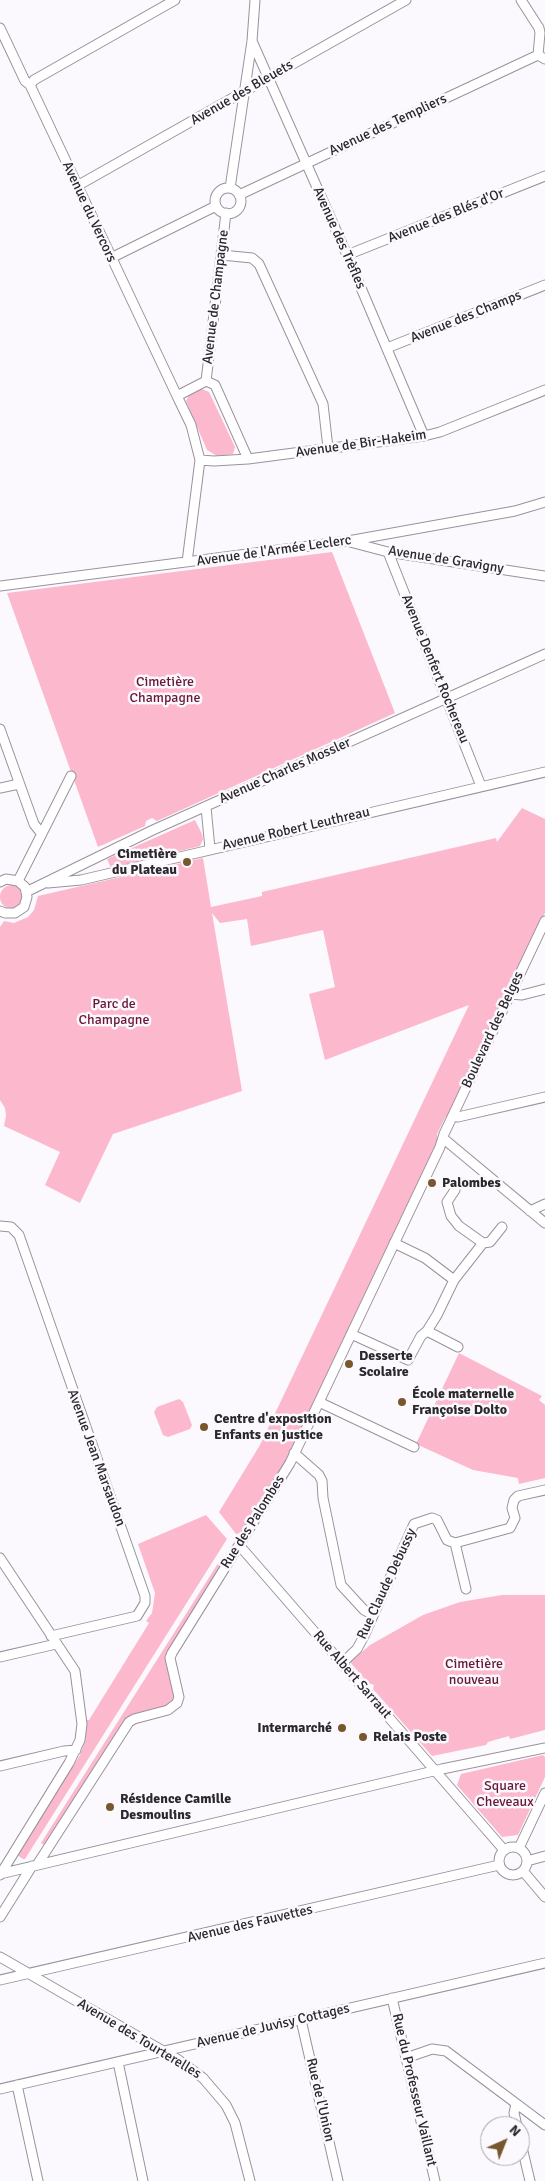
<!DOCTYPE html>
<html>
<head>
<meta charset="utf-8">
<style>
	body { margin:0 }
	#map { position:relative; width:545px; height:2181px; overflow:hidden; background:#fcf9fe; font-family:Signika,sans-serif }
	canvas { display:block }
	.north { position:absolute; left:480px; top:2116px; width:50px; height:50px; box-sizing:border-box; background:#fcf9fe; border:1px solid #a8a5aa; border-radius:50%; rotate:44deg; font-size:14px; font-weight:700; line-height:20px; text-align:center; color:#2b282d }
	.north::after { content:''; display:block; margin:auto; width:18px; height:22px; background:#78572e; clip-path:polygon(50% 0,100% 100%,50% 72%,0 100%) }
</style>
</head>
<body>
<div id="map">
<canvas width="545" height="2181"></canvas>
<div class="north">N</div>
</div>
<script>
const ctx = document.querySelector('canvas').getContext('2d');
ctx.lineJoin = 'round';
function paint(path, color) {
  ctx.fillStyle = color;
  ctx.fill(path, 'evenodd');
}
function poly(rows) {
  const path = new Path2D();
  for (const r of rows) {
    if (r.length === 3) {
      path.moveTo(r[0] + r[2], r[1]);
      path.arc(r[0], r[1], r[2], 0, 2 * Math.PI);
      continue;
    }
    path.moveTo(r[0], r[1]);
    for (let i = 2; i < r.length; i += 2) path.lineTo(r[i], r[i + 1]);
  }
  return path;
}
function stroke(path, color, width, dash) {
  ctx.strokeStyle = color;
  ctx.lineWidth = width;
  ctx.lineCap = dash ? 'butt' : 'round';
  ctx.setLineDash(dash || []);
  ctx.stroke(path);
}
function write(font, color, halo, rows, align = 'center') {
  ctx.font = font + ' Signika,sans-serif';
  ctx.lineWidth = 5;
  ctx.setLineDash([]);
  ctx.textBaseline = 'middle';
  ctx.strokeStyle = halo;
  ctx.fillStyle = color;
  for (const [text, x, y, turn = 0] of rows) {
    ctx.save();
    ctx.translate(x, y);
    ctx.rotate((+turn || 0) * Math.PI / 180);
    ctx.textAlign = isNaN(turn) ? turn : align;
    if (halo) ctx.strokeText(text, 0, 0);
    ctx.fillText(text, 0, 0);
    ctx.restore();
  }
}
paint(poly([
	[202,389,209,392,235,447,233,454,217,456,207,450,186,401,189,395],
	[332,552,395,713,157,821,152,818,146,821,145,826,98,847,7,593],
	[522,808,545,819,545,913,450,1113,445,1118,437,1134,437,1144,292,1451,242,1533,236,1534,219,1512,260,1445,469,1005,325,1060,309,994,335,987,323,930,251,946,247,919,220,923,212,913,242,1091,113,1134,80,1203,45,1185,60,1152,4,1126,6,1116,5,1108,0,1100,0,927,4,921,14,923,28,917,34,910,38,896,203,858,211,907,262,896,262,892,496,838,497,842],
	[195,820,202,834,203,839,200,846,111,868,107,859],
	[12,897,12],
	[459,1353,542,1396,539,1400,545,1405,545,1478,519,1484,518,1478,473,1470,416,1444],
	[179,1399,183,1402,192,1425,190,1429,168,1437,163,1435,154,1412,157,1407],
	[206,1515,227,1539,25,1859,23,1859,17,1855,80,1755,86,1738,86,1720,89,1720,149,1623,146,1621,152,1613,155,1593,138,1544],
	[222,1557,226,1560,167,1653,166,1662,174,1693,173,1702,165,1707,133,1715,125,1721,44,1845,41,1843],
	[502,1595,545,1595,545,1730,510,1739,509,1736,488,1742,486,1745,432,1756,373,1689,374,1685,368,1683,350,1662,370,1645,423,1615,460,1602],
	[543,1755,545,1757,545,1777,518,1835,502,1837,457,1785,461,1774]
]), '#fcb8cc');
const minor = poly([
	[521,0,539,28,540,33,538,55,545,59],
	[0,28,25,81,30,85,177,396],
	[252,41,347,255,424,436],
	[30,85,34,80,175,0],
	[77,186,406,0],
	[230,188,252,41,255,0],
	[228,201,13],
	[239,195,538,55],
	[222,255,252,258,259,264,323,404,328,448],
	[347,255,545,176],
	[111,258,216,206],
	[387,348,545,285],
	[206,381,226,213],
	[200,460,214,461,248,459,424,436,440,432,545,390],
	[350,542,388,552,545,576],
	[388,552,481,786],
	[187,562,200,460,191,425,177,396,206,381,215,385,248,459],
	[0,586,348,541,515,511,545,502],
	[0,729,34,824,41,833],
	[0,788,19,784],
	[206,807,210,849],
	[18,881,71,776],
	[0,882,6,879,18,881,25,887,27,897,24,907,15,913,5,913,0,911],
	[48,883,81,880,545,772],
	[26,892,153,830,545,654],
	[510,994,522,995,545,989],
	[453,1116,458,1117,545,1097],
	[444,1139,545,1223],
	[455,1190,447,1202,451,1216,459,1226,483,1243],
	[530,1211,545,1204],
	[0,1226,11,1227,19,1235,145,1596,145,1603,137,1616,51,1636],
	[394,1243,425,1258,454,1280],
	[427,1331,458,1347],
	[351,1334,408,1360,421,1336,427,1331,437,1315,454,1280,483,1243,490,1242,502,1227],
	[319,1402,414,1447],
	[294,1453,319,1475,322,1481,323,1498,341,1585,364,1610,373,1615],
	[455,1543,466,1589],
	[239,1545,504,1850],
	[0,1558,75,1671,82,1724,80,1740,69,1763,0,1875],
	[0,1657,56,1644],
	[342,1663,357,1649,364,1636,414,1524,432,1518,437,1520,447,1540,455,1543,510,1528,515,1518,512,1508,514,1500,518,1496,545,1490],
	[0,1766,64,1751,76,1750],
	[513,1861,14],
	[519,1848,545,1793],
	[527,1861,545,1856],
	[37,1865,129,1722,134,1719,168,1710,177,1703,179,1697,170,1658,172,1653,290,1463,440,1147,444,1134,545,921],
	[523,1871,545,1897],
	[0,1874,442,1769,545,1748],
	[0,1917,32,1866],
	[0,1957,177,2059,203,2078,226,2105,235,2123,250,2181],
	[0,1980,499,1865],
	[392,1998,435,2181],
	[301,2020,338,2181],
	[406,2058,432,2049,446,2051,545,2125],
	[118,2062,143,2181],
	[17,2085,38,2181],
	[0,2089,545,1963],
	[516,2104,514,2113,517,2126],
	[520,2139,530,2181]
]);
stroke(minor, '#99929e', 11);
stroke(minor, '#fff', 9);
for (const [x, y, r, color] of [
	[187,862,5,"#78572e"],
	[432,1183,5,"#78572e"],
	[349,1364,5,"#78572e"],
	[402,1402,5,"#78572e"],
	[204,1427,5,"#78572e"],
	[342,1728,5,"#78572e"],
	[363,1737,5,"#78572e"],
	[110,1807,5,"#78572e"]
]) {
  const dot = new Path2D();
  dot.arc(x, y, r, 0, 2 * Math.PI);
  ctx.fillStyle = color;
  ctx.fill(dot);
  stroke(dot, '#fcf9fe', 2);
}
write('14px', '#2b282d', '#fcf9fe', [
	["Avenue des Bleuets",242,93,-30],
	["Avenue des Templiers",388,125,-25],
	["Avenue du Vercors",89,212,65],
	["Avenue des Blés d'Or",446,216,-22],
	["Avenue des Trèfles",339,238,66],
	["Avenue de Champagne",216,297,-83],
	["Avenue des Champs",466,317,-22],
	["Avenue de Bir-Hakeim",361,444,-8],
	["Avenue de l'Armée Leclerc",274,551,-8],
	["Avenue de Gravigny",446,560,9],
	["Avenue Denfert Rochereau",435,669,68],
	["Avenue Charles Mossler",285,771,-24],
	["Avenue Robert Leuthreau",296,829,-13],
	["Boulevard des Belges",493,1030,-65],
	["Avenue Jean Marsaudon",96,1458,70],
	["Rue des Palombes",253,1522,-58],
	["Rue Claude Debussy",387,1584,-65],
	["Rue Albert Sarraut",352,1675,49],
	["Avenue des Fauvettes",250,1924,-13],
	["Avenue de Juvisy Cottages",273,2026,-13],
	["Avenue des Tourterelles",139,2039,31],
	["Rue du Professeur Vaillant",414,2090,77],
	["Rue de l'Union",320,2100,77]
]);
write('14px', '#681738', '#fcf9fe', [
	["Cimetière",165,682],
	["Champagne",165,698],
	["Parc de",114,1004],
	["Champagne",114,1020],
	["Cimetière",474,1664],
	["nouveau",474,1680],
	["Square",505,1786],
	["Cheveaux",505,1802]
]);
write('bold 14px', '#2b282d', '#fcf9fe', [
	["Cimetière",177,854,"right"],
	["du Plateau",177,870,"right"],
	["Palombes",442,1183],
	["Desserte",359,1356],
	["Scolaire",359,1372],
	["École maternelle",412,1394],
	["Françoise Dolto",412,1410],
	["Centre d'exposition",214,1419],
	["Enfants en justice",214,1435],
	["Intermarché",332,1728,"right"],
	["Relais Poste",373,1737],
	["Résidence Camille",120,1799],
	["Desmoulins",120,1815]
], 'left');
</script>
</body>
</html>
